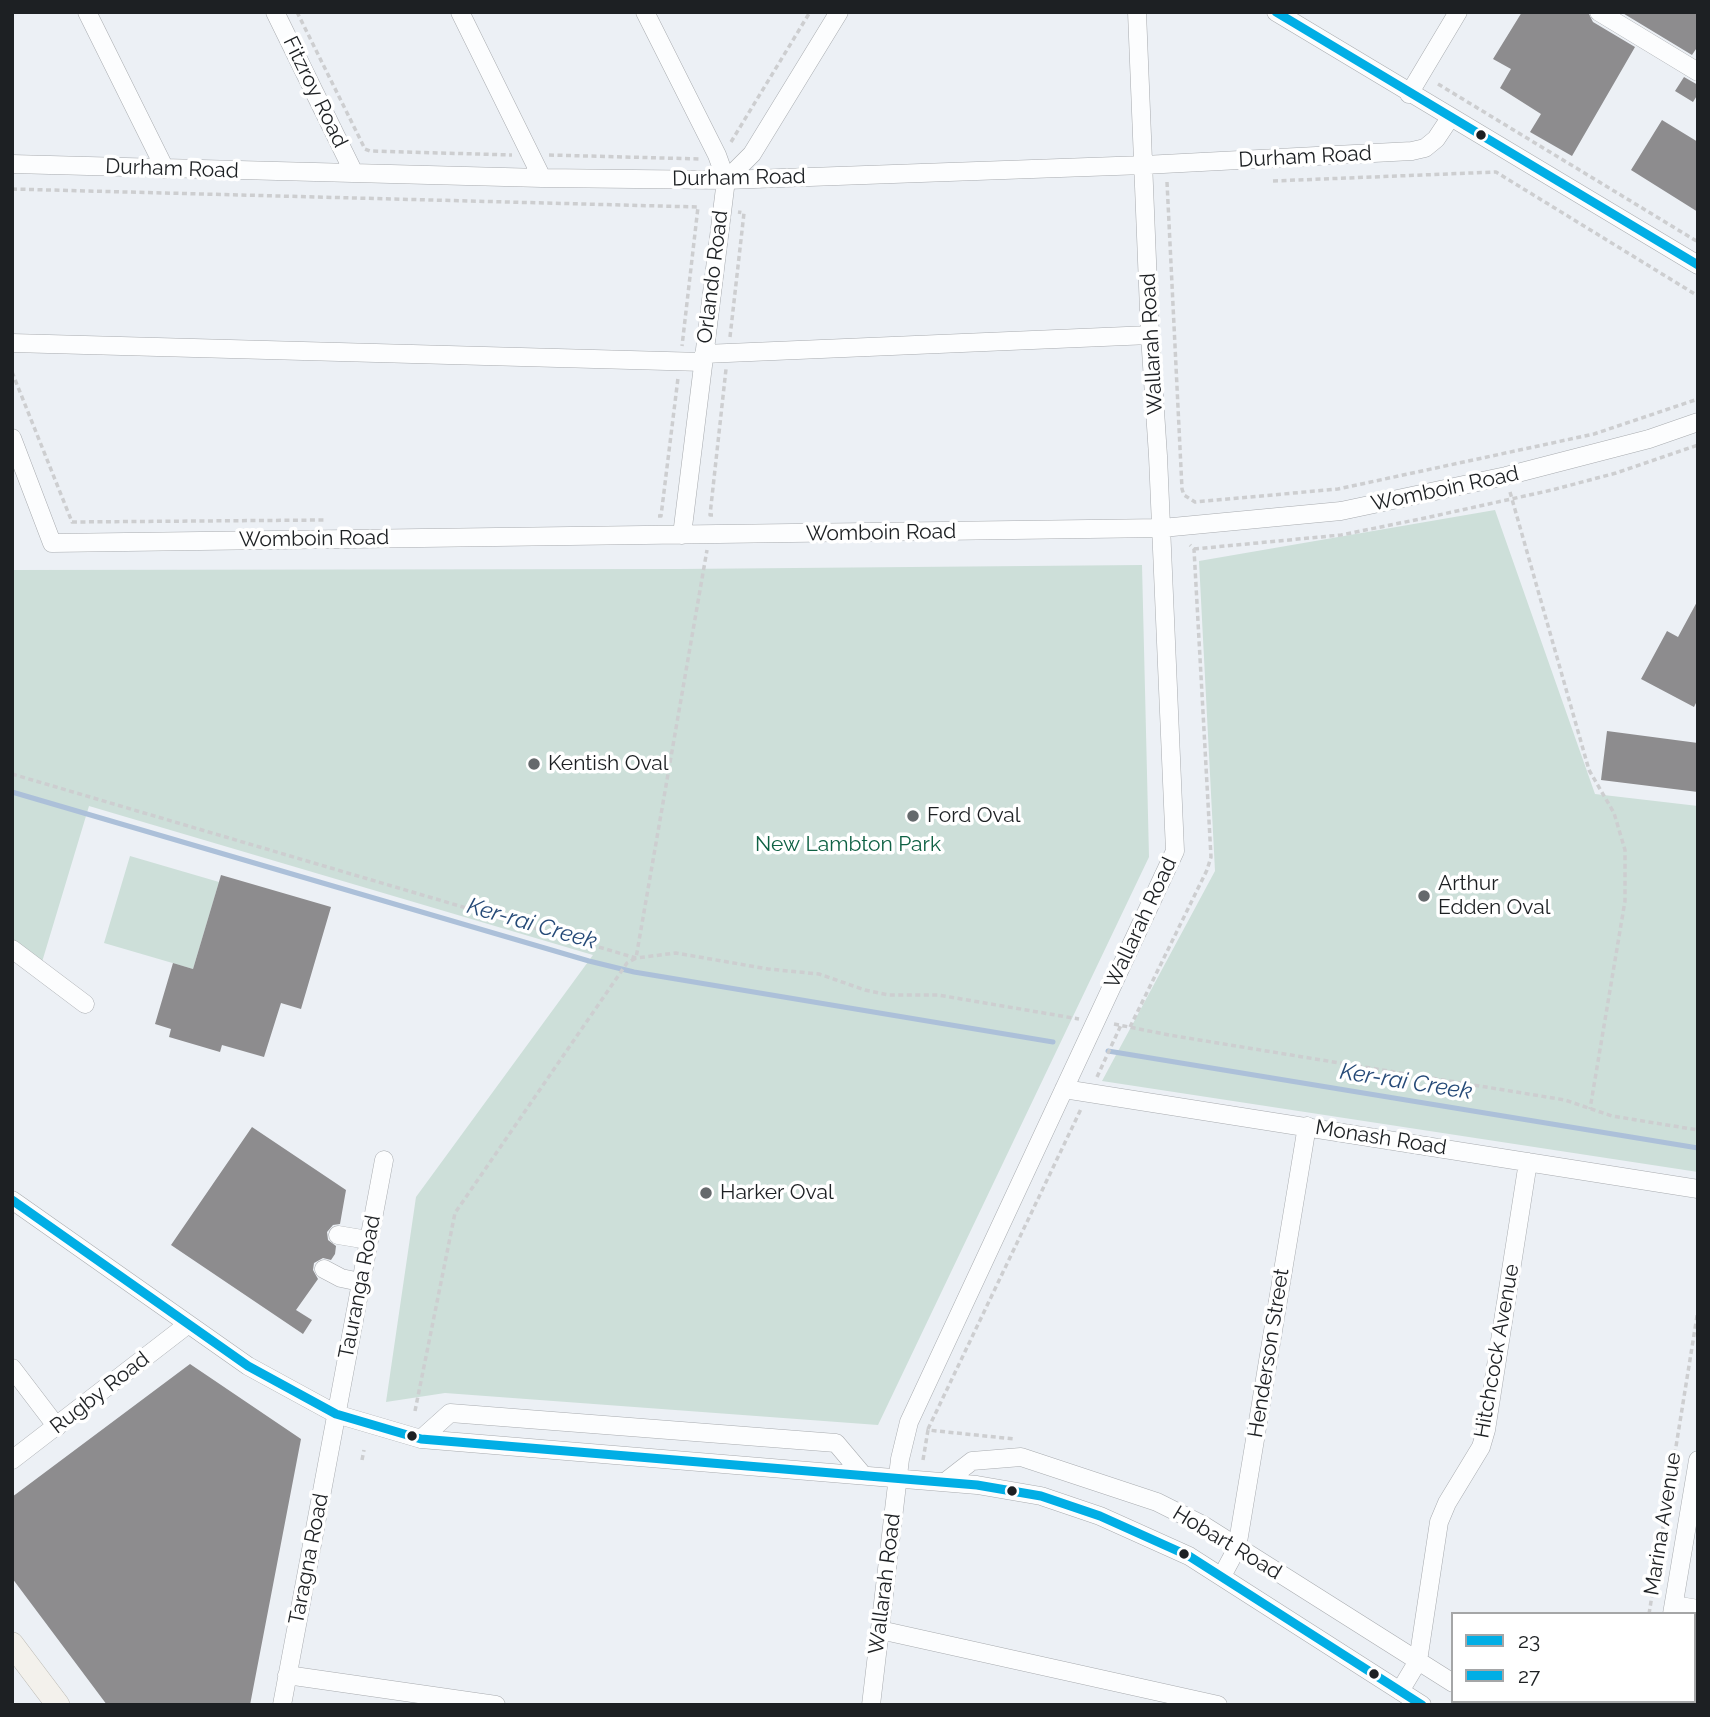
<!DOCTYPE html>
<html>
<head>
<meta charset="utf-8">
<style>
	body { margin:0 }
	#map { position:relative; width:1710px; height:1717px; overflow:hidden; background:#ecf0f5; font-family:Raleway,sans-serif }
	canvas { display:block }
	.frame { position:absolute; inset:0; border:14px solid #1d2023; pointer-events:none }
	.legend { position:absolute; left:1451px; top:1612px; width:245px; height:91px; box-sizing:border-box; background:#fff; border:2px solid #a5a6a7; margin:0; padding:9px 12px; list-style:none; font-size:21px; color:#1d2023 }
	.legend li { display:flex; align-items:center; gap:14px; height:35px }
	.legend b { width:35px; border:2px solid #a5a6a7 }
</style>
</head>
<body>
<div id="map">
<canvas width="1710" height="1717"></canvas>
<div class="frame"></div>
<ul class="legend">
<li><b style="height:9px;background:#01aee5"></b>23</li>
<li><b style="height:9px;background:#01aee5"></b>27</li>
</ul>
</div>
<script>
const ctx = document.querySelector('canvas').getContext('2d');
ctx.lineJoin = 'round';
function paint(path, color) {
  ctx.fillStyle = color;
  ctx.fill(path, 'evenodd');
}
function poly(rows) {
  const path = new Path2D();
  for (const r of rows) {
    path.moveTo(r[0], r[1]);
    for (let i = 2; i < r.length; i += 2) path.lineTo(r[i], r[i + 1]);
  }
  return path;
}
function stroke(path, color, width, dash) {
  ctx.strokeStyle = color;
  ctx.lineWidth = width;
  ctx.lineCap = dash ? 'butt' : 'round';
  ctx.setLineDash(dash || []);
  ctx.stroke(path);
}
function write(font, color, halo, rows, align = 'center') {
  ctx.font = font + ' Raleway,sans-serif';
  ctx.lineWidth = 7;
  ctx.setLineDash([]);
  ctx.textBaseline = 'middle';
  ctx.strokeStyle = halo;
  ctx.fillStyle = color;
  for (const [text, x, y, turn = 0] of rows) {
    ctx.save();
    ctx.translate(x, y);
    ctx.rotate((+turn || 0) * Math.PI / 180);
    ctx.textAlign = isNaN(turn) ? turn : align;
    if (halo) ctx.strokeText(text, 0, 0);
    ctx.fillText(text, 0, 0);
    ctx.restore();
  }
}
paint(poly([
	[1495,510,1595,794,1698,806,1698,1172,1102,1081,1215,871,1199,561],
	[1142,565,1149,857,878,1425,445,1393,386,1402,416,1197,593,955,89,806,42,962,12,943,12,570,679,569],
	[130,856,219,882,193,969,104,943]
]), '#cddfd9');
stroke(poly([
	[12,792,589,961,634,972,1053,1042],
	[1108,1051,1698,1148]
]), '#acc0d9', 5);
paint(poly([
	[1522,12,1588,12,1593,22,1635,47,1572,156,1530,132,1541,114,1500,88,1511,69,1493,59],
	[1621,12,1698,12,1698,46,1692,55],
	[1684,77,1698,85,1698,94,1693,102,1675,91],
	[1662,120,1698,142,1698,212,1631,170],
	[1698,600,1698,699,1694,707,1641,679,1667,631,1678,637],
	[1607,731,1698,743,1698,792,1601,780],
	[221,875,331,907,301,1009,281,1003,264,1057,222,1045,220,1052,169,1037,171,1029,155,1024,173,963,193,969],
	[252,1127,346,1190,340,1224,333,1225,327,1232,328,1240,336,1246,335,1254,331,1260,323,1258,314,1263,313,1270,318,1279,296,1310,312,1320,303,1334,171,1245],
	[190,1364,301,1439,250,1705,107,1705,12,1578,12,1497]
]), '#8d8c8e');
const minor = poly([
	[87,12,165,169],
	[275,12,354,173],
	[460,12,542,178],
	[645,12,717,155,726,180],
	[1276,12,1698,265],
	[1599,12,1698,72],
	[1409,94,1458,12],
	[12,164,542,178,726,180,1144,165,1412,151,1425,148,1436,139,1450,118],
	[12,343,703,362],
	[704,354,1150,335],
	[12,438,52,543,1162,528,1341,511,1506,476,1649,439,1698,422],
	[682,535,726,180,752,154,839,12],
	[12,949,85,1004],
	[1064,1089,1698,1189],
	[12,1200,248,1366,336,1414,421,1439,977,1485,1041,1496,1100,1516,1189,1556,1422,1705],
	[338,1235,368,1240],
	[324,1269,341,1278,360,1282],
	[12,1368,57,1427],
	[421,1439,450,1413,836,1443,863,1475],
	[12,1460,187,1325],
	[945,1482,972,1461,1021,1457,1157,1502,1203,1525,1453,1683],
	[1222,1576,1237,1548,1307,1126],
	[1674,1605,1698,1609],
	[1672,1614,1698,1460],
	[880,1630,1218,1705],
	[287,1675,496,1705],
	[1400,1691,1418,1661,1439,1522,1447,1503,1481,1447,1486,1430,1528,1162],
	[1482,1701,1487,1705],
	[282,1705,384,1160],
	[871,1705,900,1459,909,1422,1175,851,1158,456,1150,335,1137,12],
	[1658,1705,1658,1701]
]);
const major = poly([
	[12,1644,58,1705]
]);
stroke(minor, '#a8abaf', 19);
stroke(major, '#bab8b2', 24);
stroke(poly([
	[297,12,365,149,370,151,512,155],
	[1438,84,1698,242],
	[731,142,810,12],
	[549,155,701,159],
	[1273,181,1496,172,1698,296],
	[1167,182,1182,489,1184,495,1195,502,1338,489,1594,434,1698,399],
	[12,189,698,207,682,346],
	[730,337,744,213,738,212],
	[12,372,72,522,325,520],
	[1510,492,1589,770,1614,813,1625,850,1625,901,1590,1109],
	[713,515,710,515,726,369],
	[658,516,661,516,678,378],
	[1194,549,1341,535,1425,518,1552,490,1616,473,1698,445],
	[12,774,636,958,676,953,768,969,819,974,865,990,889,995,938,995,1079,1019],
	[1114,1024,1169,1035,1565,1100,1612,1116,1698,1130],
	[1130,1027,1207,870,1211,857,1194,549,1190,545],
	[1097,1077,1121,1025],
	[415,1411,455,1213,627,963,636,958,707,550],
	[928,1429,1081,1109],
	[362,1460,364,1450],
	[923,1460,928,1430,1014,1439],
	[1649,1614,1698,1310],
	[1508,1701,1513,1705],
	[1634,1705,1634,1701],
	[1682,1705,1682,1701]
]), '#cdced0', 3.5, [5, 3.5]);
stroke(minor, '#fcfdfe', 18);
stroke(major, '#f3f1ec', 23);
stroke(poly([
	[12,1200,248,1366,336,1414,421,1439,977,1485,1041,1496,1100,1516,1189,1556,1422,1705]
]), '#01aee5', 9);
stroke(poly([
	[1276,12,1698,265]
]), '#01aee5', 9);
for (const [x, y, r, color] of [
	[1481,135,6,"#1d2023"],
	[534,764,7,"#65696c"],
	[913,816,7,"#65696c"],
	[1424,896,7,"#65696c"],
	[706,1193,7,"#65696c"],
	[412,1436,6,"#1d2023"],
	[1012,1491,6,"#1d2023"],
	[1184,1554,6,"#1d2023"],
	[1374,1674,6,"#1d2023"]
]) {
  const dot = new Path2D();
  dot.arc(x, y, r, 0, 2 * Math.PI);
  ctx.fillStyle = color;
  ctx.fill(dot);
  stroke(dot, '#fff', 2.5);
}
write('21px', '#1d2023', '#fff', [
	["Fitzroy Road",315,92,64],
	["Durham Road",1305,157,-3],
	["Durham Road",172,169,2],
	["Durham Road",739,178,-1],
	["Orlando Road",713,277,-83],
	["Wallarah Road",1152,344,-93],
	["Womboin Road",1445,489,-12],
	["Womboin Road",881,533,-1],
	["Womboin Road",314,539,-1],
	["Wallarah Road",1141,923,-65],
	["Monash Road",1381,1138,9],
	["Tauranga Road",360,1287,-79],
	["Hitchcock Avenue",1497,1351,-80],
	["Henderson Street",1269,1353,-81],
	["Rugby Road",100,1393,-38],
	["Marina Avenue",1663,1524,-81],
	["Hobart Road",1227,1543,31],
	["Taragna Road",309,1559,-79],
	["Wallarah Road",885,1584,-83]
]);
write('21px', '#1d2023', '#fff', [
	["Kentish Oval",548,764],
	["Ford Oval",927,816],
	["Arthur",1438,884],
	["Edden Oval",1438,908],
	["Harker Oval",720,1193]
], 'left');
write('21px', '#0f6144', '#fff', [
	["New Lambton Park",848,845]
]);
write('italic 23px', '#264a78', '#fff', [
	["Ker-rai Creek",532,924,16],
	["Ker-rai Creek",1406,1082,9]
]);
</script>
</body>
</html>
